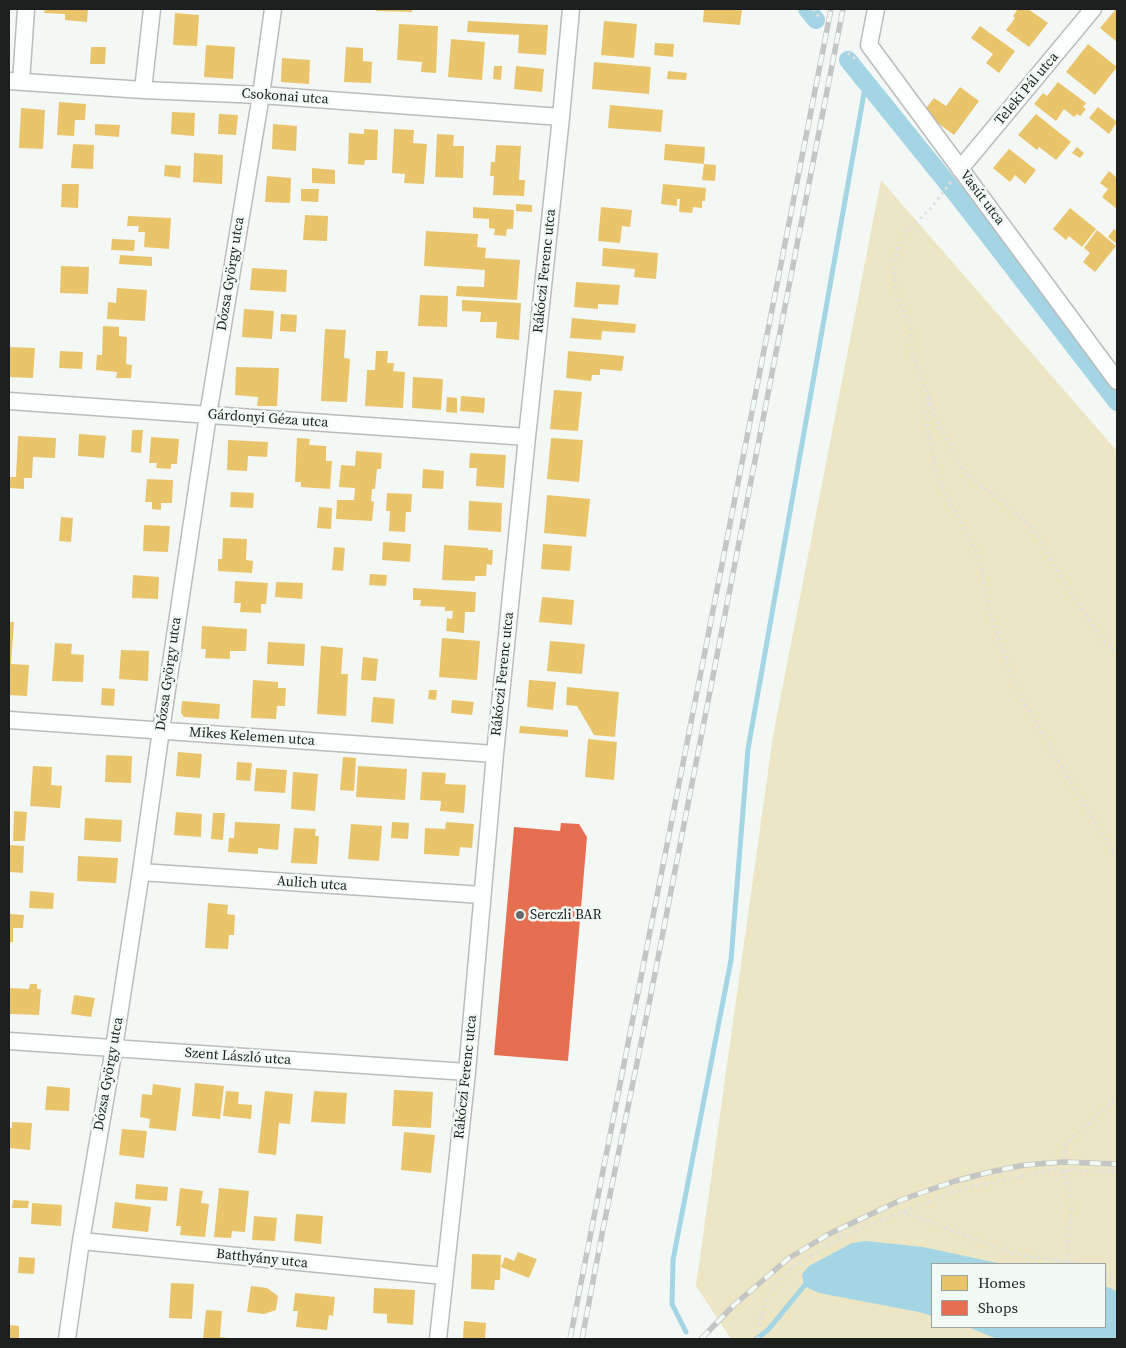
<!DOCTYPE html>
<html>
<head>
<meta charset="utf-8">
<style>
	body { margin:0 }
	#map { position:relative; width:1126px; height:1348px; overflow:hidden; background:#f3f8f5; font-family:"Source Serif 4",serif }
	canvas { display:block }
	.frame { position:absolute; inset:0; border:10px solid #1c1f1d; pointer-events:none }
	.legend { position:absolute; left:931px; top:1263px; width:175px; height:65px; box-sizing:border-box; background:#f1faf5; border:1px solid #9ca29f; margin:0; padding:6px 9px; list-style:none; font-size:15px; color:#1c1f1d }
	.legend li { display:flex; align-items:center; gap:10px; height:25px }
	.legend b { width:25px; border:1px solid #9ca29f }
</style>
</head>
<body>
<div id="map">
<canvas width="1126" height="1348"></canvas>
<div class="frame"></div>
<ul class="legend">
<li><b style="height:14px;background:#e9c46a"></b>Homes</li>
<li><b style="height:14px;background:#e76f51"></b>Shops</li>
</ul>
</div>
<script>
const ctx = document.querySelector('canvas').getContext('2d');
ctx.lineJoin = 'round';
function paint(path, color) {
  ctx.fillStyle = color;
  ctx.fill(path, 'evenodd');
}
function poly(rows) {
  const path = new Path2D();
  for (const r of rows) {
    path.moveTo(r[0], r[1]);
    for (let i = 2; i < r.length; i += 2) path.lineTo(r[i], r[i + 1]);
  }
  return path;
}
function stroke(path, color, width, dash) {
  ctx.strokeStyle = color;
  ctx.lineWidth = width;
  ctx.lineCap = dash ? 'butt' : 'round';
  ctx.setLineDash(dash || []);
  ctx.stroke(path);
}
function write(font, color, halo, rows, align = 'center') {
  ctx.font = font + ' "Source Serif 4",serif';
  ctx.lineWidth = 5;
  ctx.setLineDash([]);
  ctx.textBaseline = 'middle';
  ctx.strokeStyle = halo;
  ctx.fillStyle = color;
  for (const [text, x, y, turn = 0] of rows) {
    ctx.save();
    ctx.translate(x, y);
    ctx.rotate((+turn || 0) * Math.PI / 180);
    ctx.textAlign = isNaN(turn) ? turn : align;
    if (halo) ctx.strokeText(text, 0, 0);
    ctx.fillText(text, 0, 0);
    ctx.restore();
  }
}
paint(poly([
	[881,180,1117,451,1117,1339,731,1339,696,1286,773,736],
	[932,1264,1105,1264,1105,1327,932,1327]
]), '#ede6c5');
paint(poly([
	[866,1241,923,1247,1002,1264,932,1264,932,1316,919,1312,819,1293,804,1286,802,1274,809,1266,852,1243],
	[1105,1286,1117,1291,1117,1339,997,1339,968,1327,1105,1327]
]), '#a3d5e5');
paint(poly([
	[45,9,88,9,87,22,65,20,65,14,44,13],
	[376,9,412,9,412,12,376,11],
	[704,9,742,9,740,25,703,22],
	[1018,9,1028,9,1048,23,1029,47,1006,30,1015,18,1013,16],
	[1116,9,1117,9,1117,42,1100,28],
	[175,13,199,15,197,46,173,45],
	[468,21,548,25,546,55,518,53,519,35,467,32],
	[604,21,637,24,634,58,601,55],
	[399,24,438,26,436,73,421,72,422,62,397,60],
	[980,26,1015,51,999,73,986,63,993,54,971,38],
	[451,39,485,42,482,80,448,77],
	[655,43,674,44,673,57,654,55],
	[1088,44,1117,67,1095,95,1066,72],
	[206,45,235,47,233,79,204,77],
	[91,47,106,47,105,64,90,64],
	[346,47,363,48,363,61,372,62,371,83,344,82],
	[282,58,310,60,309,84,281,82],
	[594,62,651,67,649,94,592,89],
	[494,66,502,66,501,80,493,79],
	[516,66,544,69,542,92,514,89],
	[668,71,687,73,686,80,667,79],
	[1058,82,1086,103,1083,107,1086,109,1080,116,1077,114,1074,117,1064,109,1056,121,1034,104,1043,93,1047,96],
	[960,87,979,101,954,135,923,112,934,98,946,106],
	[59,102,86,104,85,120,75,120,74,136,57,135],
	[610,105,663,110,661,132,608,128],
	[1098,107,1117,122,1109,134,1089,118],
	[21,108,45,110,43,149,19,148],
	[172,112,195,113,194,136,171,134],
	[219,114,238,115,236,135,218,134],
	[1036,114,1071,142,1056,160,1039,147,1037,150,1018,135],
	[95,124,120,125,119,137,95,135],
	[273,124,297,126,296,151,272,149],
	[364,129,378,130,377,160,365,160,364,165,348,164,349,133,364,134],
	[394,129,414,130,413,143,427,144,424,184,404,183,405,174,392,173],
	[437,134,454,135,453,146,464,146,463,178,435,177],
	[73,144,94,145,93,169,71,168],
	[665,144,705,147,704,164,664,160],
	[496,145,521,146,519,180,525,180,524,196,493,195,494,176,490,176,491,162,495,162],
	[1077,147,1084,153,1080,158,1072,153],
	[1009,149,1036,170,1025,184,1015,175,1010,182,993,168],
	[194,153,223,155,222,184,193,182],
	[704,164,716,165,715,181,702,180],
	[165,165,181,166,180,178,164,176],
	[312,168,335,170,335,184,312,183],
	[1109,171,1117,178,1117,209,1102,197,1108,189,1100,183],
	[267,176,291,178,290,203,265,202],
	[62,184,79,184,78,208,61,207],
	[663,184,706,188,705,201,702,201,702,208,693,207,692,213,679,212,680,199,677,199,677,206,661,204],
	[301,189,319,189,318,202,301,201],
	[516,204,532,205,532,212,516,211],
	[473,207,514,210,513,229,507,229,506,236,494,235,495,229,489,228,489,219,473,218],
	[601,207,632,210,630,227,622,226,620,243,598,241],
	[1070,208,1096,229,1082,247,1069,236,1066,240,1053,229],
	[305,215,328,216,327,241,303,240],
	[128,216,171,218,169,249,144,247,145,232,138,232,139,226,127,226],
	[1114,229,1117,231,1117,244,1108,237],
	[1097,230,1116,246,1095,272,1083,262,1090,253,1084,248],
	[426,231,478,234,477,247,486,248,485,258,520,260,517,300,456,296,457,286,484,287,485,270,424,266],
	[112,239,135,240,134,251,111,250],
	[603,248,658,253,656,279,634,277,635,269,602,266],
	[120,255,152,257,152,266,119,264],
	[61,266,89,267,88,294,60,293],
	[252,268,287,270,286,292,250,290],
	[576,282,620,285,618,305,598,304,598,309,574,307],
	[117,288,147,290,145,321,107,319,108,302,116,303],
	[420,295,448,296,447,327,418,326],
	[462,300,521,303,519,340,496,338,497,322,480,322,481,312,462,311],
	[244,309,274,311,272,339,242,337],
	[281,314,297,315,296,332,280,331],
	[572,318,636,324,635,333,602,331,601,340,570,338],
	[103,326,119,327,119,336,127,337,126,364,132,365,131,378,116,378,117,372,96,370,97,355,102,355],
	[325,329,346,330,344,358,350,359,347,402,321,401],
	[9,347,35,348,33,378,9,377],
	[60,351,83,352,82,369,59,368],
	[376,351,388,351,387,363,394,363,393,371,405,372,403,408,365,406,367,370,375,370],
	[568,351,624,356,622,371,600,369,600,375,592,375,591,381,566,378],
	[236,367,279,368,277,406,257,406,258,397,235,395],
	[413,377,443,379,441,410,412,408],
	[554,390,582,392,578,431,550,429],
	[461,396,485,398,484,413,460,411],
	[447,397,457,398,457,413,446,412],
	[132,430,143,430,141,453,131,452],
	[79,434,106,436,104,458,78,456],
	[18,436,56,438,55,458,33,457,32,478,24,478,24,489,9,488,10,477,16,477],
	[151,437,179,439,177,464,171,464,171,469,156,468,157,463,149,463],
	[297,438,310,439,309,445,326,446,326,461,332,461,330,489,301,487,301,482,295,482],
	[551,438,583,440,579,482,547,479],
	[228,440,268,442,267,457,248,456,247,471,227,470],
	[356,451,382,453,381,469,377,469,375,489,372,489,371,501,374,502,372,521,336,519,337,500,354,500,355,488,339,487,341,465,355,466],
	[470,453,506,455,504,488,476,486,477,468,469,468],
	[423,469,444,471,443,489,422,488],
	[147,479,173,480,172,503,161,503,161,510,152,509,152,502,145,502],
	[231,492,254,493,253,508,230,507],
	[387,493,412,494,411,512,406,512,405,532,389,531,390,511,386,511],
	[547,495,590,499,586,537,544,533],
	[469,501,502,503,501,532,468,530],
	[319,507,332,508,331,529,317,528],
	[61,517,73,518,71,542,59,541],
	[144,525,170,526,168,552,143,551],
	[223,538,247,539,246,560,253,561,252,573,218,571,218,559,222,559],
	[383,542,411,544,410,562,382,560],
	[543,544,572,546,570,571,541,569],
	[444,545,488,548,488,550,493,550,492,565,487,564,486,576,475,576,475,581,442,580],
	[334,547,345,548,343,571,332,570],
	[370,574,387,575,386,586,369,585],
	[133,575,159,577,158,599,132,598],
	[235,581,268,583,266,604,261,604,261,613,240,612,241,603,234,603],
	[276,582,303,583,302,599,275,597],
	[413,588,476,592,475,612,465,612,464,633,446,631,447,618,452,619,453,611,445,611,445,607,420,606,421,600,413,600],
	[542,597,574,600,572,625,539,622],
	[9,622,14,622,11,664,29,665,27,696,9,695],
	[202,626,247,629,246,651,230,651,230,659,205,658,206,649,201,649],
	[442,638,480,641,477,680,439,677],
	[550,641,585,644,582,674,547,671],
	[268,642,305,644,304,666,267,664],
	[55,643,72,644,71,654,84,655,83,682,52,681],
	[321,646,343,648,341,674,348,674,346,716,317,714],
	[121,650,149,651,148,681,119,679],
	[363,657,378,659,376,681,361,680],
	[253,680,278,682,278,688,286,688,285,706,277,706,276,719,251,718],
	[529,680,556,682,553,710,527,707],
	[567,687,619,692,615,737,594,735,577,706,566,705],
	[102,688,115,689,114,706,101,705],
	[429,690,437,690,436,700,428,699],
	[373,697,395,699,393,724,371,722],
	[452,700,474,702,472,715,451,713],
	[182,701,220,704,219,719,184,717,181,713],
	[520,726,568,730,568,737,519,733],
	[588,739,617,742,614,780,585,777],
	[178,752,202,754,200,778,176,776],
	[106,755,132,756,131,783,105,782],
	[343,757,356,758,354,791,340,790],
	[237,762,252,763,250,781,236,780],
	[33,766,52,767,51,785,62,786,60,808,30,806],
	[358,766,407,769,405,800,356,797],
	[256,768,287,770,285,793,254,791],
	[293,772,318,774,315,811,291,809],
	[422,772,446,773,445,784,466,785,464,813,440,811,441,801,420,800],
	[14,811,27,812,25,841,13,841],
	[176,812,202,814,201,837,174,835],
	[213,813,225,813,223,840,211,839],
	[85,818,122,820,121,842,84,840],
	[235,822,280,824,278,850,258,848,258,854,228,852,229,838,234,838],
	[392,822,409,823,408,839,391,838],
	[446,822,474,824,472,848,460,847,459,856,424,854,425,828,445,829],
	[351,824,382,826,379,861,348,859],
	[294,828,316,829,315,836,319,836,317,864,291,863],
	[9,845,24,846,23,873,9,872],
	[78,856,118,858,116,883,77,881],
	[30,891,54,893,53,909,29,908],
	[208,903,228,905,227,914,235,915,234,935,229,935,228,949,205,948],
	[9,914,24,915,23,928,13,928,13,942,9,942],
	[30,984,37,984,37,989,41,989,39,1015,9,1014,9,988,29,989],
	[74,995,95,998,91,1017,71,1014],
	[195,1083,224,1086,220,1119,192,1116],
	[153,1084,181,1088,176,1131,149,1128,150,1119,140,1117,142,1094,152,1095],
	[47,1086,70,1088,69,1111,45,1110],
	[394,1090,433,1092,431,1128,392,1126],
	[226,1091,239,1092,238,1104,252,1105,251,1119,223,1116],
	[265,1091,293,1094,290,1124,279,1123,276,1155,258,1153],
	[314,1091,347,1093,345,1124,311,1122],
	[12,1122,32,1123,30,1150,9,1148,9,1127,12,1128],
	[122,1129,147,1131,144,1158,119,1155],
	[404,1132,435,1135,431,1173,401,1170],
	[136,1184,168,1187,167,1201,135,1199],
	[180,1188,203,1191,201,1203,209,1204,205,1237,180,1235,181,1226,176,1226],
	[219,1188,249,1191,245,1232,232,1231,231,1238,214,1237],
	[13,1200,29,1201,28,1208,12,1208],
	[115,1202,151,1207,148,1232,112,1228],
	[32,1203,62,1205,61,1226,31,1224],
	[296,1214,323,1216,321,1244,294,1241],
	[254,1216,277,1218,275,1241,252,1240],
	[518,1252,537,1259,529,1278,501,1267,505,1257,514,1261],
	[472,1254,501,1255,500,1280,495,1280,494,1290,471,1289],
	[19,1257,35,1258,34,1274,18,1273],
	[171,1283,194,1284,192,1319,169,1318],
	[251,1286,267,1288,278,1296,276,1310,264,1314,247,1312],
	[374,1288,415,1290,413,1325,387,1323,387,1314,373,1313],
	[295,1293,335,1297,333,1316,329,1315,327,1330,296,1327,298,1311,293,1311],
	[206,1310,222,1311,220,1337,228,1338,228,1339,203,1339],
	[464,1321,486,1323,485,1339,463,1339],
	[9,1325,19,1326,19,1339,9,1339]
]), '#e9c46a');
paint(poly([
	[561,823,579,824,587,837,568,1061,494,1055,514,827,560,831]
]), '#e76f51');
stroke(poly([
	[686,1332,672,1304,673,1260,731,960,748,749,866,82],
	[756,1339,768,1330,804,1286]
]), '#a3d5e5', 5);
stroke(poly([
	[807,9,816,20],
	[848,60,957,195,1117,402]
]), '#a3d5e5', 18);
const minor = poly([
	[876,9,869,45,1117,381],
	[9,81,143,90,261,95,561,117],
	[21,82,26,9],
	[143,90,152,9],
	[960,169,1093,9],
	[9,401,527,437],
	[9,720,495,754],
	[141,872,482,895],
	[9,1041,467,1072],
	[81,1241,444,1276],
	[67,1339,81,1241,114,1048,141,872,161,730,208,415,261,95,273,9],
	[438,1339,467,1072,495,754,527,437,561,117,571,9]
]);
stroke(minor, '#b9bcba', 19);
stroke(poly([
	[814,9,814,11,819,17],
	[848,53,854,58,857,56],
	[951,182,931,208,906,232,896,253,894,274,896,296,911,326,912,354,928,395,935,416,963,470,981,486,1003,500,1038,535,1053,564,1090,622,1105,641,1117,652],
	[928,398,927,425,938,479,957,514,980,560,989,611,1016,688,1074,788,1117,858],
	[902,1212,1015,1254,1084,1264],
	[1069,1262,1067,1245,1069,1227,1072,1210,1071,1197,1064,1170,1065,1145,1094,1118,1117,1099],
	[1105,1274,1117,1281],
	[758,1339,758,1329,768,1294,794,1265,831,1243,871,1224,965,1188,1052,1170,1117,1171]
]), '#dfe1e1', 3, [2.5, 4]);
stroke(minor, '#fdfefe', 16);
const rail = poly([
	[570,1339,831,9],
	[582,1339,602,1234,649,1004,843,9],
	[701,1339,734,1305,789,1258,829,1234,901,1200,955,1181,990,1172,1024,1165,1064,1162,1117,1164]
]);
stroke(rail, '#c4c5c5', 5.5);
stroke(rail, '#f1faf5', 4, [11]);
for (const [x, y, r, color] of [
	[520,915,5,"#676b69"]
]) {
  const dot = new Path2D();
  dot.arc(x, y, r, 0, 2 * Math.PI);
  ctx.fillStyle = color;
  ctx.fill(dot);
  stroke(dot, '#f1faf5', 2);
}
write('14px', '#1c1f1d', '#f1faf5', [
	["Teleki Pál utca",1027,89,-50],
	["Csokonai utca",285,97,4],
	["Vasút utca",982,198,53],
	["Rákóczi Ferenc utca",545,271,-84],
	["Dózsa György utca",231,274,-81],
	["Gárdonyi Géza utca",268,419,4],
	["Dózsa György utca",169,674,-82],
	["Rákóczi Ferenc utca",503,674,-84],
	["Mikes Kelemen utca",252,737,4],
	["Aulich utca",312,884,4],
	["Szent László utca",238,1057,4],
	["Dózsa György utca",109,1074,-80],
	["Rákóczi Ferenc utca",466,1077,-84],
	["Batthyány utca",262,1259,6]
]);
write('14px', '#1c1f1d', '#f1faf5', [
	["Serczli BAR",530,915]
], 'left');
</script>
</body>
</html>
